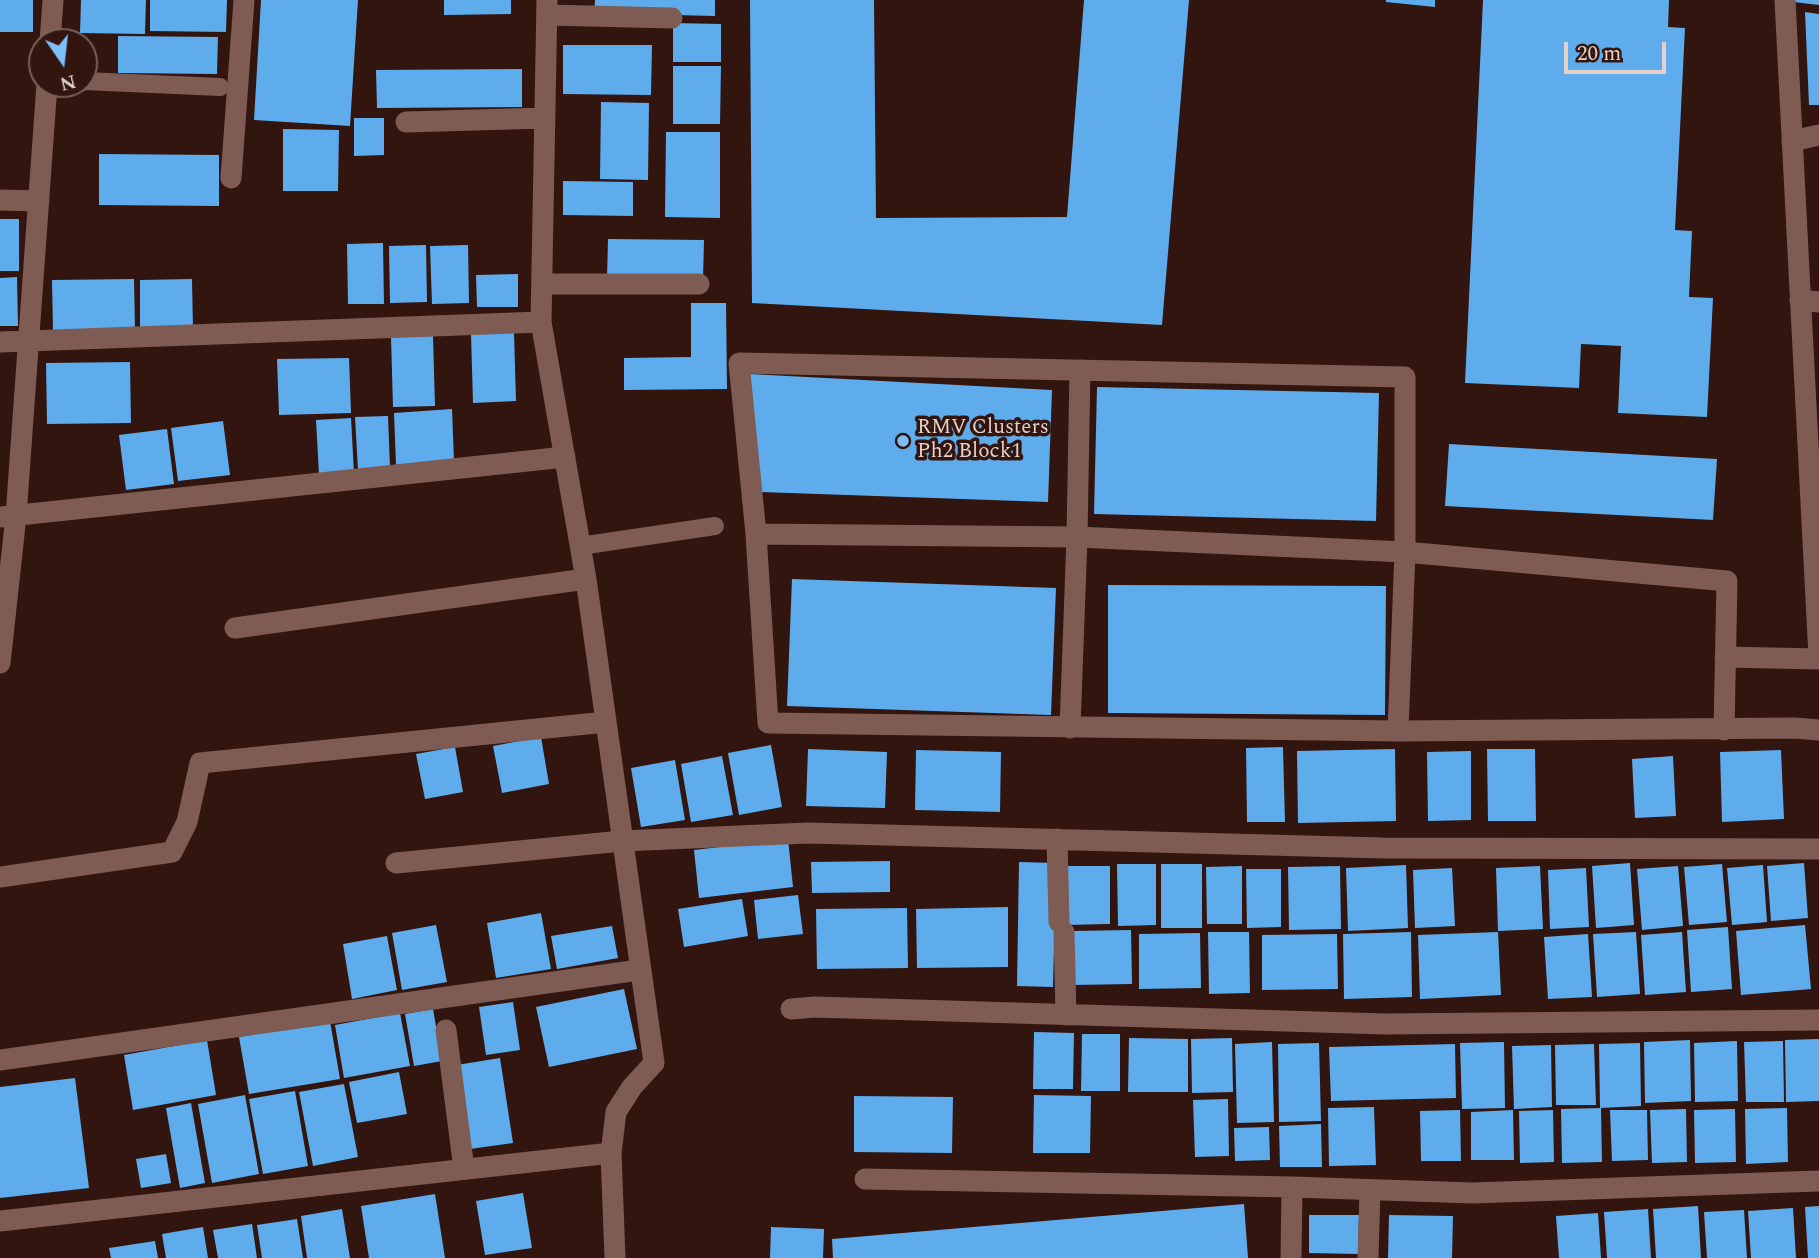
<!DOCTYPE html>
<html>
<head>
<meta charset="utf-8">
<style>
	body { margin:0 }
	#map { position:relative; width:1819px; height:1258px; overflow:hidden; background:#31150e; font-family:Spectral,serif }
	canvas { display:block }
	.north { position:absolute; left:28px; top:28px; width:70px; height:70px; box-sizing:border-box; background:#31150e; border:2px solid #796059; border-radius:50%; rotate:166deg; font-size:19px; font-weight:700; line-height:28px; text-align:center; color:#e4d0ca }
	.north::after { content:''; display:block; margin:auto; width:24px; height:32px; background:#7bbef8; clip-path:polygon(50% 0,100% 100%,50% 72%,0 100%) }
	.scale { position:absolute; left:1564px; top:42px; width:102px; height:32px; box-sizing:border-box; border:4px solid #e4d0ca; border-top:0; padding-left:9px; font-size:21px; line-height:24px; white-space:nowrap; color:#e4d0ca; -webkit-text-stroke:5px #31150e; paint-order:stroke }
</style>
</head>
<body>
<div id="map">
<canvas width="1819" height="1258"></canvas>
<div class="north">N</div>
<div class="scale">20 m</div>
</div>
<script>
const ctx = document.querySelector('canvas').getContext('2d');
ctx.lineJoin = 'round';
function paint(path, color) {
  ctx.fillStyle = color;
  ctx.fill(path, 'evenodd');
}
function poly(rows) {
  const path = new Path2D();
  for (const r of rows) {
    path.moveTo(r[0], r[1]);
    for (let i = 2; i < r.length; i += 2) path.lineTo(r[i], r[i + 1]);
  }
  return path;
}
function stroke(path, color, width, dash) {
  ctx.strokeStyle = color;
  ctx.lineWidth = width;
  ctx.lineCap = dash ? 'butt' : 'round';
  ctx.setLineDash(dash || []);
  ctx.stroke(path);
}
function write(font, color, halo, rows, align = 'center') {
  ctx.font = font + ' Spectral,serif';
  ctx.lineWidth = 7;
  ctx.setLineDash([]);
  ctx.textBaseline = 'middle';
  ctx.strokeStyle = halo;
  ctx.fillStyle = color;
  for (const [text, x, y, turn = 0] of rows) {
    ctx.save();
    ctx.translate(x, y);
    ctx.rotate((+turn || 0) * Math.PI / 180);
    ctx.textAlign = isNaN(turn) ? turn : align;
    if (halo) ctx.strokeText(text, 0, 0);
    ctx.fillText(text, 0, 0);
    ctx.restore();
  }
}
paint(poly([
	[0,0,33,0,33,32,0,32],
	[81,0,146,0,145,34,80,33],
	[150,0,227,0,226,32,150,31],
	[261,0,358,0,350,126,254,120],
	[444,0,511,0,511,14,444,15],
	[595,0,715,0,715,16,594,13],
	[750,0,874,0,876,218,1067,217,1084,0,1189,0,1162,325,752,303],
	[1386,0,1435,0,1435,7,1386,2],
	[1483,0,1669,0,1668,27,1685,28,1675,230,1692,231,1689,297,1713,298,1707,417,1618,413,1621,346,1581,344,1579,388,1465,383],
	[1794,0,1819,0,1819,5,1794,2],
	[1805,12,1819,14,1819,105,1809,105],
	[673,23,721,24,721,62,673,62],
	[118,36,218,37,217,74,118,73],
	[563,45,652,45,651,95,563,94],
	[673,66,721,66,720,124,673,124],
	[522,69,522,107,377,108,376,70],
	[601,102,649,103,648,180,600,179],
	[354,118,384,118,384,155,354,156],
	[283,129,339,130,338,191,283,191],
	[666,132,720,132,720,218,665,217],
	[99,154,219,155,219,206,99,205],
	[563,181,633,182,633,216,563,215],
	[0,219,19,219,19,271,0,271],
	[608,239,704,240,703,280,607,279],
	[383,243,384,304,348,304,347,244],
	[426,245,427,302,390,303,389,246],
	[468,245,469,303,432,304,430,246],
	[518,274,518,307,477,307,476,275],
	[17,277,18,326,0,326,0,278],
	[134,279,135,330,53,332,52,280],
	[192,279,193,331,140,332,140,280],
	[691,303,726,303,727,389,624,390,624,358,691,357],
	[514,332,516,401,473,403,471,334],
	[433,336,435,406,393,407,391,337],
	[349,358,351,413,279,415,277,359],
	[130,362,131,423,47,424,46,363],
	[750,374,1052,390,1048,502,761,492],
	[1097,387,1379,393,1376,521,1094,514],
	[452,409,454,462,396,465,394,413],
	[388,416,390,468,358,470,355,417],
	[351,418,354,473,319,475,316,420],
	[223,421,230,475,178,481,171,428],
	[167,429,174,484,126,490,119,435],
	[1449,444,1717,459,1713,520,1445,506],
	[792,579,1056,588,1051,715,787,706],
	[1108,585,1386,586,1385,715,1108,713],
	[541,737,549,784,502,793,493,746],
	[771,745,782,807,739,815,728,753],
	[455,747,463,792,425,799,416,754],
	[1283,747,1285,822,1247,822,1246,748],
	[808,749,887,752,885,808,806,806],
	[1395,749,1396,821,1298,823,1297,751],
	[1487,749,1535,749,1536,821,1488,821],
	[916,750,1001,752,1000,812,915,810],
	[1781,750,1784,819,1722,822,1720,752],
	[1471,751,1471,820,1428,821,1427,752],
	[722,756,733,815,691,822,681,764],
	[1673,756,1676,816,1635,818,1632,759],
	[675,760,685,820,641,827,631,768],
	[788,839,793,887,699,898,694,850],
	[890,861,890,892,812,893,811,862],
	[1019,862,1056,863,1053,987,1017,986],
	[1630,863,1634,925,1596,928,1592,866],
	[1804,863,1808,918,1771,921,1767,866],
	[1117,864,1156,864,1156,925,1118,926],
	[1161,864,1202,864,1202,928,1161,928],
	[1722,864,1727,922,1689,925,1684,867],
	[1406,865,1408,928,1348,931,1346,868],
	[1763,865,1767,922,1732,925,1727,868],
	[1064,866,1110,866,1110,924,1064,925],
	[1242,866,1242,924,1207,924,1206,867],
	[1340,866,1341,929,1289,930,1288,867],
	[1540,866,1543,929,1498,931,1496,868],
	[1678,866,1683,926,1642,930,1637,869],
	[1452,868,1455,926,1415,928,1413,870],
	[1586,868,1589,927,1550,929,1548,870],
	[1246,869,1281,869,1281,927,1247,928],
	[798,895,803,934,758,939,754,900],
	[742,899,748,936,684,947,678,909],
	[1008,907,1008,967,917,968,916,909],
	[907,908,908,968,817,969,816,909],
	[541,913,551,969,496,978,487,923],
	[436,925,447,982,402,990,392,933],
	[1805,925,1811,989,1741,995,1736,931],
	[612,926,618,958,557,969,551,936],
	[1728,927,1732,989,1691,992,1687,930],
	[1131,930,1132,984,1073,985,1072,931],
	[1208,932,1249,932,1250,993,1209,994],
	[1411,932,1412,997,1344,999,1343,934],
	[1498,932,1501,995,1420,999,1418,935],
	[1636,932,1640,994,1597,997,1593,934],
	[1682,932,1686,992,1645,995,1641,935],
	[1200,933,1201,988,1139,989,1139,934],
	[1337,934,1338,989,1262,990,1262,935],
	[1588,934,1592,997,1548,999,1544,937],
	[387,936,397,990,352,999,343,944],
	[624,989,637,1049,549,1067,536,1007],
	[513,1002,520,1050,486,1055,479,1007],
	[433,1009,442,1061,414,1066,405,1014],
	[400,1013,410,1066,344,1078,335,1025],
	[330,1021,340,1079,249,1094,239,1037],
	[1034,1032,1074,1033,1073,1089,1033,1089],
	[1082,1034,1120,1034,1120,1091,1081,1091],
	[1129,1038,1188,1039,1188,1092,1128,1092],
	[1232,1038,1233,1092,1192,1093,1191,1039],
	[1819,1039,1819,1101,1786,1102,1785,1040],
	[207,1040,216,1095,133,1110,124,1055],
	[1690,1040,1691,1101,1645,1103,1644,1042],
	[1737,1041,1738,1101,1695,1102,1694,1043],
	[1783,1041,1784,1102,1746,1102,1744,1042],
	[1272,1042,1274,1122,1237,1123,1235,1044],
	[1504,1042,1505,1108,1462,1109,1460,1043],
	[1319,1043,1321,1121,1279,1122,1278,1044],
	[1640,1043,1641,1106,1600,1108,1599,1044],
	[1455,1044,1456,1098,1331,1101,1329,1047],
	[1594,1044,1596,1105,1556,1105,1555,1045],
	[1551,1045,1552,1107,1514,1109,1512,1046],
	[500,1058,513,1143,470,1149,457,1065],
	[399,1072,407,1114,357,1123,349,1082],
	[75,1078,89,1188,0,1198,0,1087],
	[344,1084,358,1157,313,1166,299,1092],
	[295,1091,308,1166,263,1174,249,1099],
	[245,1095,259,1174,212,1183,198,1104],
	[1034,1095,1091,1096,1090,1153,1033,1153],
	[854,1096,953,1097,952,1153,854,1152],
	[1228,1099,1229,1156,1195,1157,1193,1100],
	[191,1103,205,1183,180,1188,166,1108],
	[1374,1107,1376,1165,1329,1166,1328,1108],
	[1601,1108,1602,1162,1562,1163,1561,1109],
	[1787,1108,1788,1162,1746,1164,1745,1109],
	[1686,1109,1687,1162,1652,1163,1650,1110],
	[1735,1109,1736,1162,1695,1163,1694,1110],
	[1460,1110,1461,1161,1421,1161,1420,1111],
	[1513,1110,1514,1160,1471,1160,1471,1112],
	[1553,1110,1554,1162,1520,1163,1519,1111],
	[1610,1110,1647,1110,1648,1160,1612,1161],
	[1321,1124,1322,1167,1280,1167,1279,1126],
	[1269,1127,1270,1160,1235,1161,1234,1128],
	[166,1154,171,1183,141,1188,136,1159],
	[523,1193,532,1248,485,1255,476,1201],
	[435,1194,445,1258,369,1258,361,1206],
	[1244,1204,1248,1258,833,1258,832,1239],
	[1698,1206,1701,1258,1656,1258,1653,1209],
	[1819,1206,1819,1258,1808,1258,1805,1207],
	[1793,1208,1796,1258,1751,1258,1748,1211],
	[342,1209,350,1258,307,1258,301,1216],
	[1648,1209,1651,1258,1607,1258,1604,1212],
	[1744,1210,1747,1258,1707,1258,1704,1212],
	[1598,1213,1601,1258,1559,1258,1556,1216],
	[1309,1215,1359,1215,1358,1254,1309,1253],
	[1389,1215,1453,1216,1452,1258,1388,1258],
	[297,1219,303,1258,262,1258,257,1225],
	[252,1224,257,1258,218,1258,213,1230],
	[203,1227,208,1258,166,1258,162,1234],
	[771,1227,824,1229,823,1258,770,1258],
	[155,1241,158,1258,111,1258,109,1248]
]), '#5faced');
stroke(poly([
	[84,81,220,87],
	[580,546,715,526]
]), '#7e5c53', 18);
stroke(poly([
	[547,0,541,322,586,579,654,1063,632,1087,616,1112,611,1153,615,1258],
	[547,15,672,18],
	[50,42,53,0],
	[406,122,545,118],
	[1792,141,1819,135],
	[231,178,244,0],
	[0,200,39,201],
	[542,284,699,284],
	[1800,300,1819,302],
	[0,342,541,322],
	[0,517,565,457],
	[756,534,1077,537,1405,552,1727,581,1724,730],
	[235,628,586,579],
	[1725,657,1819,659],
	[0,663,16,516,47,84],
	[1070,728,1077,537,1080,370],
	[1398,731,1405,552,1405,377,739,363,756,534,768,723,1398,731,1795,728,1819,730],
	[1057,839,1059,922],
	[396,863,622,841,808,833,1383,848,1819,849],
	[0,877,172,852,187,822,200,763,606,722],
	[1064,932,1066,1015],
	[791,1009,815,1007,1385,1024,1819,1020],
	[446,1030,464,1169],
	[0,1060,639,970],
	[865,1179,1292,1187,1473,1193,1819,1181],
	[0,1221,611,1153],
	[1291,1258,1292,1187],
	[1368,1258,1370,1190]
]), '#7e5c53', 21);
stroke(poly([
	[1785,0,1819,657]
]), '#7e5c53', 21);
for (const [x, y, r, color] of [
	[903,441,7,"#7bbef8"]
]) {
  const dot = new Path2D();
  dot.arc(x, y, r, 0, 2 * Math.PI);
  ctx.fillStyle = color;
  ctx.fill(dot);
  stroke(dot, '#31150e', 2.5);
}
write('21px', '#e4d0ca', '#31150e', [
	["RMV Clusters",917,429],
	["Ph2 Block1",917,453]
], 'left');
</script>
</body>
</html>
